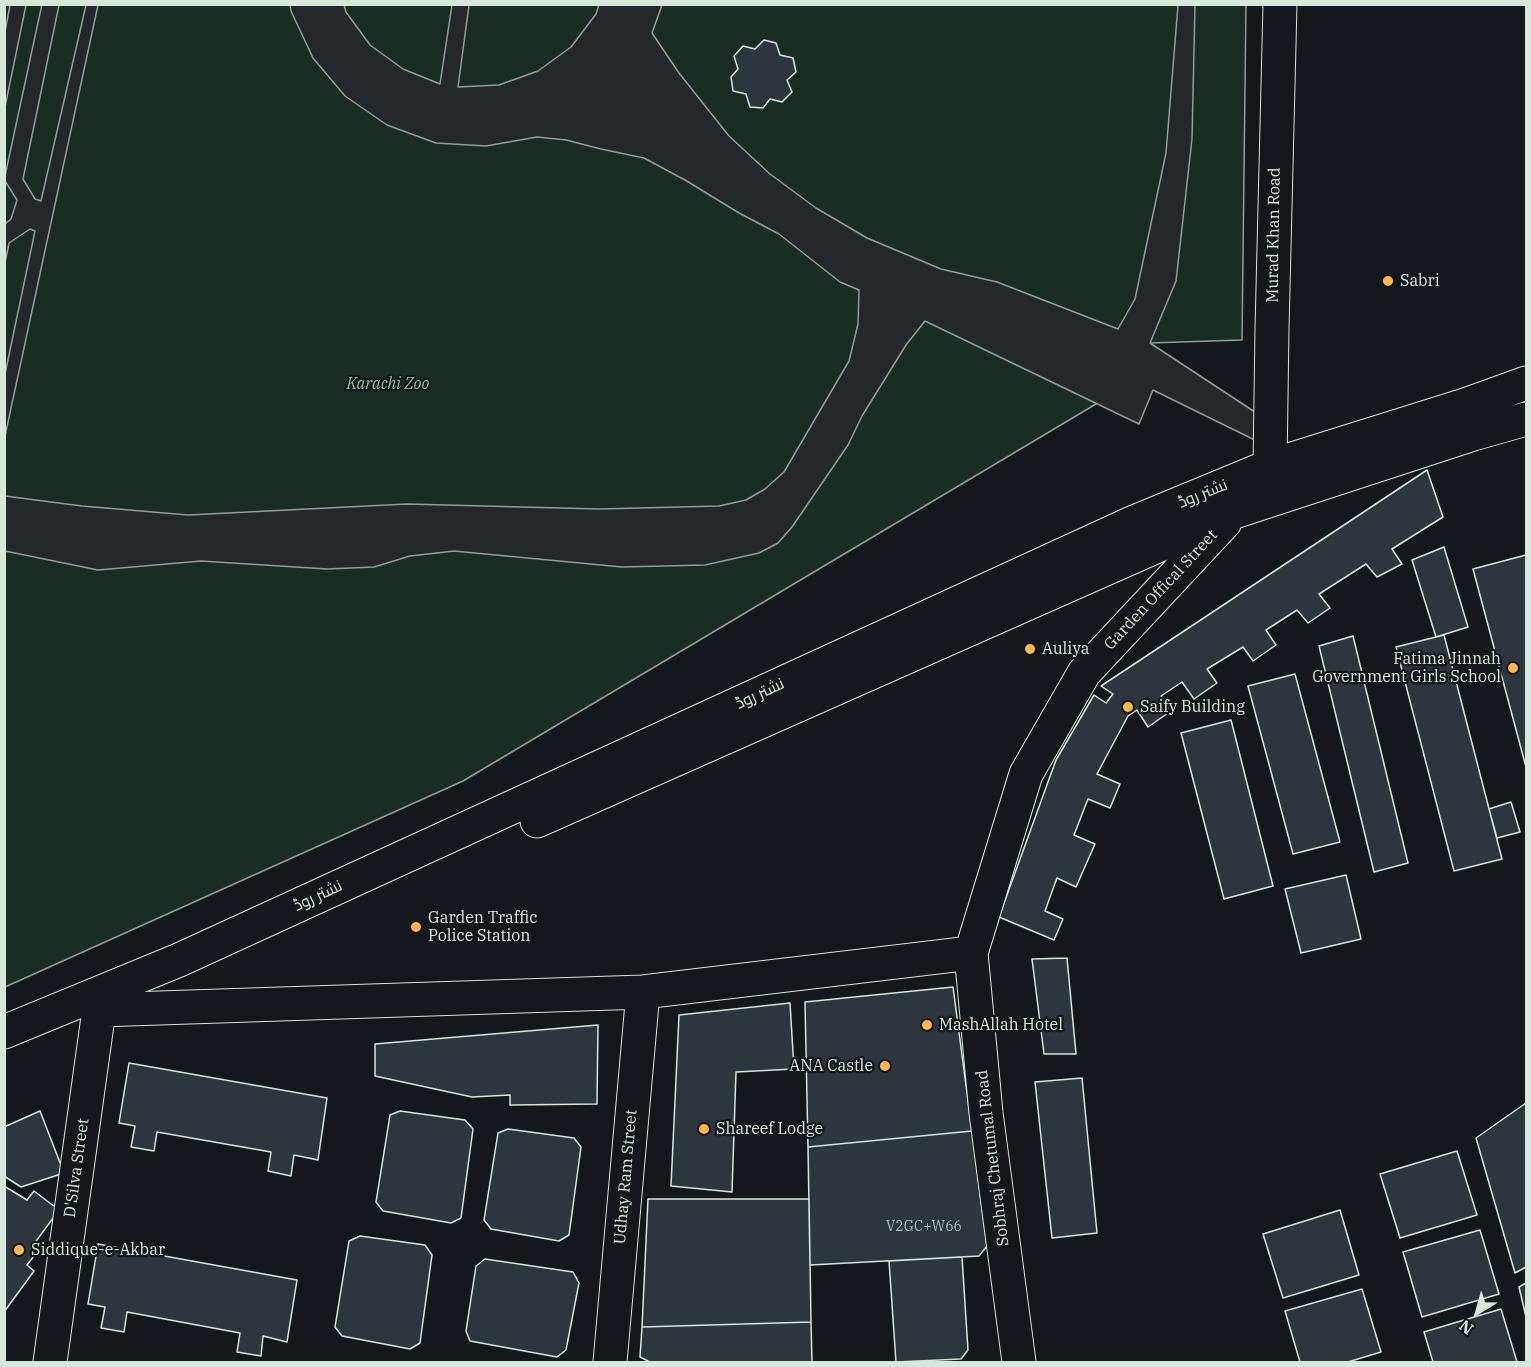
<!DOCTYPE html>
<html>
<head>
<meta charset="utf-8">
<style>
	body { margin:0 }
	#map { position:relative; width:1531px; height:1367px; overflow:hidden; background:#14181c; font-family:"IBM Plex Serif",serif }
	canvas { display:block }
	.frame { position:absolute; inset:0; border:6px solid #d8e6dc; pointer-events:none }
	.north { position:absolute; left:1447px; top:1283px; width:60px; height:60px; -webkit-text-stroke:4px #14181c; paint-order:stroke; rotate:217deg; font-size:16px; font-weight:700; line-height:24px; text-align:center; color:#d8e6dc }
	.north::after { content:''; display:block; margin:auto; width:21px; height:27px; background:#d8e6dc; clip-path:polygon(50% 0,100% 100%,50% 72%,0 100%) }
</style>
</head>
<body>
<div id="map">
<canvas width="1531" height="1367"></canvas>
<div class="frame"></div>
<div class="north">N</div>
</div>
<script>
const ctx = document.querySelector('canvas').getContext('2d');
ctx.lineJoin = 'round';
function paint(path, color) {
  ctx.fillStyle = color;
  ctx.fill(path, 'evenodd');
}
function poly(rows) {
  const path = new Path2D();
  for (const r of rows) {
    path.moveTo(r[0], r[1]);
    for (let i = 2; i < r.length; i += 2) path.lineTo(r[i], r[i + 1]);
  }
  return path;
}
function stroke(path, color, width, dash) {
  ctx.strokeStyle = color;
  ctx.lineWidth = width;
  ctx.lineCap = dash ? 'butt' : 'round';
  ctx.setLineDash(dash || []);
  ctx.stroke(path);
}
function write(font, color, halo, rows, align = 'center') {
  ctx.font = font + ' "IBM Plex Serif",Cairo,serif';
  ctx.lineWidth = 4.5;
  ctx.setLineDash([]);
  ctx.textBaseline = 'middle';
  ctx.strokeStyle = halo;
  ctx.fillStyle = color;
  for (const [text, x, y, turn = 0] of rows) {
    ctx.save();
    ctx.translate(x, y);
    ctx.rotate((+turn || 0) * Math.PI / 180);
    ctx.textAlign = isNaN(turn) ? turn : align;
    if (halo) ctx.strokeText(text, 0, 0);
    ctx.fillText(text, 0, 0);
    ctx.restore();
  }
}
const green = poly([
	[5,5,1246,5,1242,340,1150,343,1096,404,463,781,5,987,5,5]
]);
paint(green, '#1a2d24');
stroke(green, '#939e99', 1.5);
const parking = poly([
	[42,4,59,5,23,179,35,199,41,201,86,5,98,5,5,436,5,374,35,231,30,229,9,243,5,263,5,224,11,219,17,200,5,181,5,176,42,4],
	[10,5,26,5,5,107,5,32,10,5],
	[290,5,344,5,346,12,370,45,403,69,440,84,452,5,469,5,458,87,499,85,538,71,571,47,596,14,599,5,662,5,652,33,679,73,729,136,770,174,816,208,867,238,941,269,997,282,1118,329,1135,299,1166,153,1178,5,1195,5,1192,139,1176,281,1150,343,1261,416,1269,447,1153,390,1139,424,925,321,906,345,862,416,848,445,792,527,778,543,759,553,705,565,622,567,454,551,410,556,374,567,327,569,201,561,98,570,5,551,5,496,82,506,188,515,407,504,599,509,719,506,746,500,765,489,784,472,849,361,858,324,859,290,840,282,779,234,739,213,685,180,644,158,601,149,566,140,537,137,486,146,436,143,387,125,345,96,313,58,291,11,290,5]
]);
paint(parking, '#24282b');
stroke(parking, '#939e99', 1.5);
const building = poly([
	[764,40,776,43,780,55,793,58,796,72,787,80,792,92,782,102,770,99,763,108,750,107,746,94,733,91,731,77,738,69,734,56,743,46,755,49,764,40],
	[1427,470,1443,517,1392,549,1402,564,1377,577,1366,564,1319,594,1330,608,1308,623,1297,610,1266,630,1276,645,1253,661,1243,647,1207,669,1217,683,1194,699,1182,682,1161,696,1171,711,1148,727,1137,710,1128,716,1097,774,1120,784,1110,808,1088,799,1074,835,1095,844,1076,887,1057,878,1045,911,1063,919,1054,940,999,917,1056,760,1094,695,1106,703,1113,694,1101,686,1427,470],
	[1444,547,1468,627,1436,637,1412,560,1444,547],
	[1526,555,1526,767,1473,569,1526,555],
	[1444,635,1502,859,1454,871,1396,647,1444,635],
	[1353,636,1408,863,1374,872,1319,646,1353,636],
	[1295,674,1340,842,1293,854,1248,686,1295,674],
	[1231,720,1273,886,1224,899,1181,733,1231,720],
	[1511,802,1520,832,1497,838,1489,809,1511,802],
	[1346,875,1361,939,1301,953,1285,889,1346,875],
	[1067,958,1076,1054,1044,1054,1032,959,1067,958],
	[953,987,972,1131,808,1147,805,1002,953,987],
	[790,1003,794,1069,736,1072,732,1192,671,1186,679,1015,790,1003],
	[598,1025,597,1104,510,1105,510,1095,472,1097,375,1076,375,1044,598,1025],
	[129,1063,327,1098,318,1160,294,1155,291,1176,268,1171,271,1152,157,1132,154,1151,131,1147,135,1126,119,1123,129,1063],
	[1082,1078,1097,1233,1052,1238,1035,1082,1082,1078],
	[1526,1103,1526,1267,1515,1273,1476,1138,1526,1103],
	[40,1111,64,1173,21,1187,4,1176,4,1127,40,1111],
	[400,1111,465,1120,473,1129,461,1218,451,1223,383,1211,376,1202,390,1115,400,1111],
	[508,1129,574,1138,581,1147,569,1235,559,1241,491,1229,484,1220,498,1133,508,1129],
	[972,1131,987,1246,979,1256,810,1265,808,1147,972,1131],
	[1457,1151,1477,1215,1400,1238,1380,1174,1457,1151],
	[4,1186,27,1200,34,1191,59,1210,31,1248,37,1252,27,1265,34,1271,4,1312,4,1186],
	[648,1199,809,1199,811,1322,642,1327,648,1199],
	[1340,1210,1359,1275,1283,1298,1263,1234,1340,1210],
	[1480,1230,1499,1294,1422,1317,1403,1252,1480,1230],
	[360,1236,425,1245,432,1255,420,1343,410,1349,342,1336,335,1327,349,1241,360,1236],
	[98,1244,297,1280,287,1342,263,1336,261,1356,237,1352,240,1333,127,1312,124,1332,101,1328,105,1307,88,1304,98,1244],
	[962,1257,968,1350,961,1359,896,1362,889,1261,962,1257],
	[485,1259,573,1272,579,1283,566,1350,557,1357,470,1341,466,1331,476,1266,485,1259],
	[1526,1283,1526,1317,1519,1287,1526,1283],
	[1362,1289,1381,1352,1348,1362,1300,1362,1285,1311,1362,1289],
	[1501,1309,1517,1362,1433,1362,1424,1332,1501,1309],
	[811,1322,812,1362,650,1362,640,1357,642,1327,811,1322]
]);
paint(building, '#2c363c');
stroke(building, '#d8e6dc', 1.5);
const minor = poly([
	[50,1362,99,1010,643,992,971,953],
	[610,1362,643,992]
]);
const major = poly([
	[1257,482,1270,466,1272,329,1280,4],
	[537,821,1234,512,1473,434,1526,419],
	[4,1032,179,960,1132,523,1270,466,1465,405,1526,383],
	[1019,1362,986,1113,971,953,1026,774,1084,673,1225,522]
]);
stroke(minor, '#d8e6dc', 35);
stroke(major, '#d8e6dc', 35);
stroke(minor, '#14181c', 33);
stroke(major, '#14181c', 33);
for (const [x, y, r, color] of [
	[1388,281,6,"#ffb74d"],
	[1030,649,6,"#ffb74d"],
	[1513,668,6,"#ffb74d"],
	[1128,707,6,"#ffb74d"],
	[416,927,6,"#ffb74d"],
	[927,1025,6,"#ffb74d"],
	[885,1066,6,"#ffb74d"],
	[704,1129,6,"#ffb74d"],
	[19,1250,6,"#ffb74d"]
]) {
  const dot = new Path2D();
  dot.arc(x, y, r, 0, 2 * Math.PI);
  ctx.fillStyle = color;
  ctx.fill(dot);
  stroke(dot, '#14181c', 2);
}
write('14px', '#adbab4', null, [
	["V2GC+W66",924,1227]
]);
write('16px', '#d8e6dc', '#14181c', [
	["Murad Khan Road",1274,235,-89],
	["نشتر روڈ",1203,494,-22],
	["Garden Offical Street",1161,590,-47],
	["نشتر روڈ",760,694,-25],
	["نشتر روڈ",318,896,-25],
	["Sobhraj Chetumal Road",993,1158,-97],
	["D'Silva Street",77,1168,-82],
	["Udhay Ram Street",626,1177,-85]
]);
write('16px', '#d8e6dc', '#14181c', [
	["Sabri",1400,281],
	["Auliya",1042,649],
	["Fatima Jinnah",1501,659,"right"],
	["Government Girls School",1501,677,"right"],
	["Saify Building",1140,707],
	["Garden Traffic",428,918],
	["Police Station",428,936],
	["MashAllah Hotel",939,1025],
	["ANA Castle",873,1066,"right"],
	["Shareef Lodge",716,1129],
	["Siddique-e-Akbar",31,1250]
], 'left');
write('italic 16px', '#8ac095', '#14181c', [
	["Karachi Zoo",388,384]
]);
</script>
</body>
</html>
